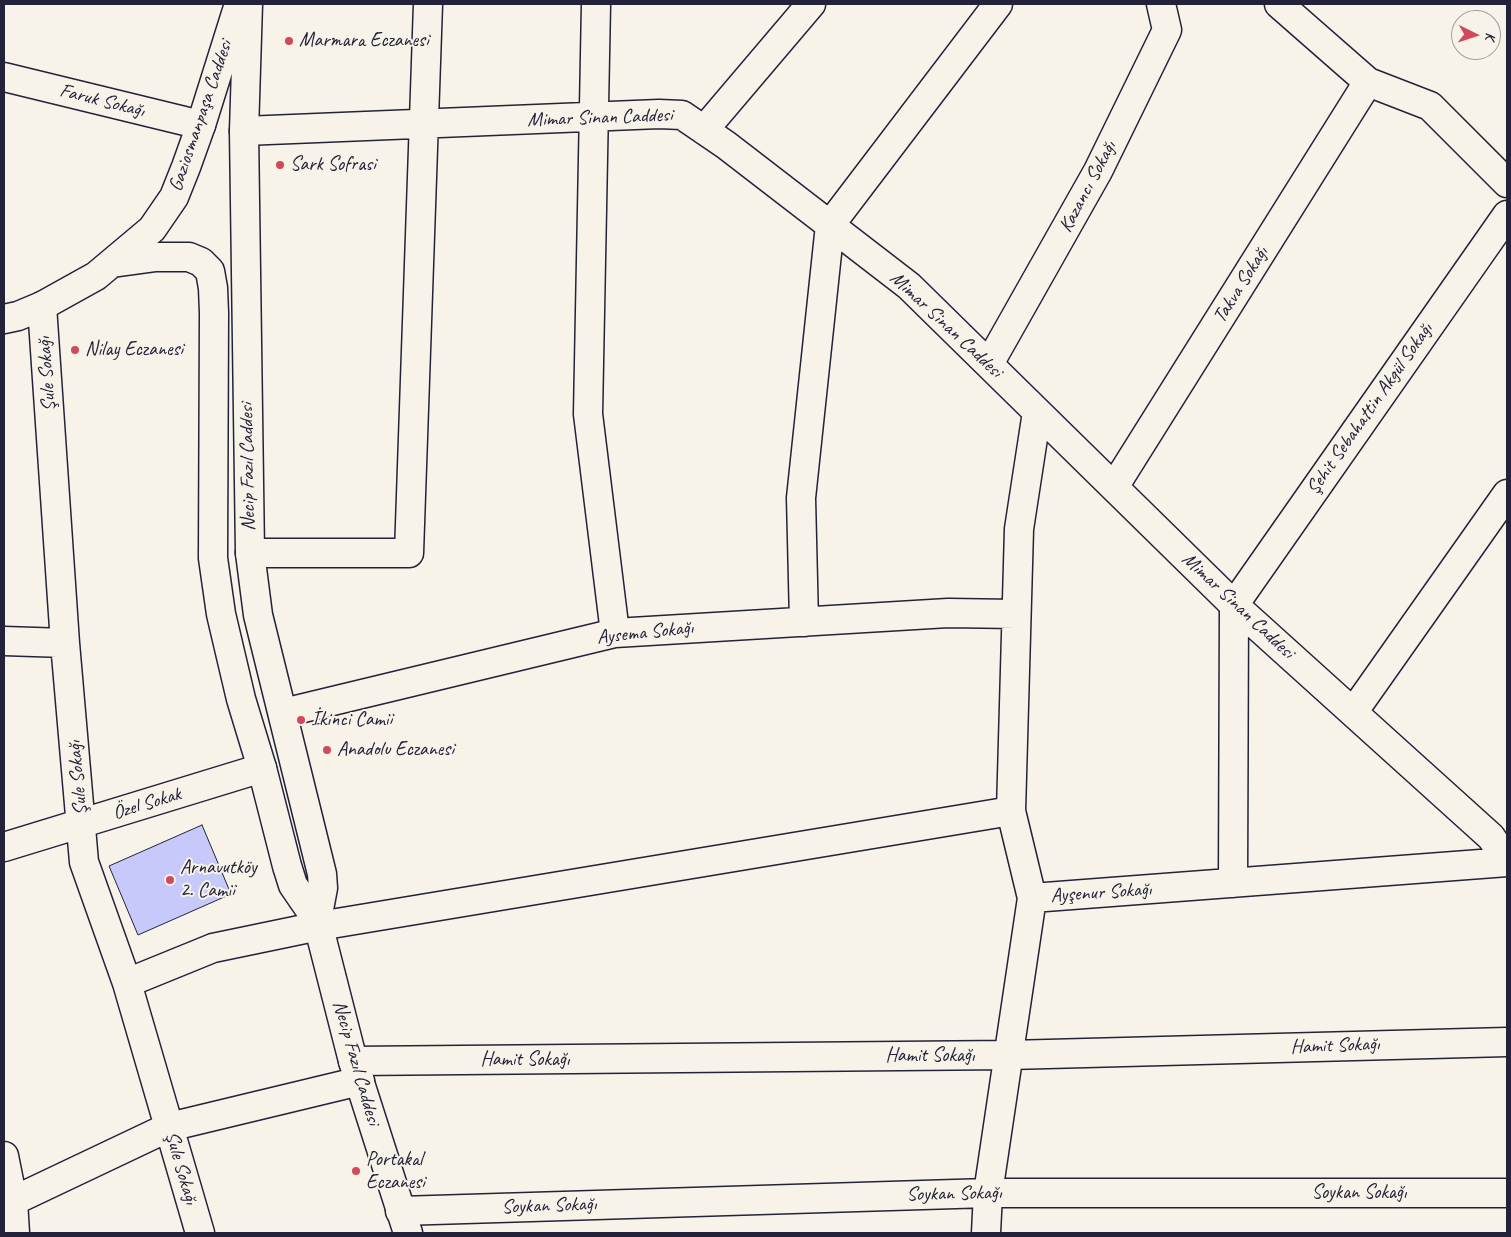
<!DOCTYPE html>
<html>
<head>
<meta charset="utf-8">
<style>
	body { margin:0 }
	#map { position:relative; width:1511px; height:1237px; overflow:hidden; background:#f7f3e8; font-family:Caveat,sans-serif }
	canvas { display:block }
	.frame { position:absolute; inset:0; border:5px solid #22223b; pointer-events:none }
	.north { position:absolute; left:1451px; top:10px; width:50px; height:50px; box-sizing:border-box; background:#f7f3e8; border:1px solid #a29fa3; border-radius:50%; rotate:94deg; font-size:14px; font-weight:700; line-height:20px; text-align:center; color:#22223b }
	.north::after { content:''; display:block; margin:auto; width:18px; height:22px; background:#d1495b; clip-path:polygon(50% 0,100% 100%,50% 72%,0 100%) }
</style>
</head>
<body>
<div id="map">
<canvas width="1511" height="1237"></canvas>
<div class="frame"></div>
<div class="north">K</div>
</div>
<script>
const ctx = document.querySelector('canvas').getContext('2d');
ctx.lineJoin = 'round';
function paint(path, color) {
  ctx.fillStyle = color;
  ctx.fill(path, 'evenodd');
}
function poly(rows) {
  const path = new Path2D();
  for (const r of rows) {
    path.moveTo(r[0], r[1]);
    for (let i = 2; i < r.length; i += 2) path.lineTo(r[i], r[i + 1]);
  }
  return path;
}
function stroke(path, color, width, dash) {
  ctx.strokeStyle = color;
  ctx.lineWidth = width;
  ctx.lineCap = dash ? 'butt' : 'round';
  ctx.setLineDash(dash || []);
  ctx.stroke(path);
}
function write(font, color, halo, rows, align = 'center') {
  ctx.font = font + ' Caveat,sans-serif';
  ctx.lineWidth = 4;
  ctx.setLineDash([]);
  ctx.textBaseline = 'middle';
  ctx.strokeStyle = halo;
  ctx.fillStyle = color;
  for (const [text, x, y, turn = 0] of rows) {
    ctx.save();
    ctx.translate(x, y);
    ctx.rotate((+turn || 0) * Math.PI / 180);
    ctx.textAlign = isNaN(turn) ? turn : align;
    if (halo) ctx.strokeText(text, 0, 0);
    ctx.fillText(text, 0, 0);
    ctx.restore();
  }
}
const building = poly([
	[202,825,231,894,138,935,109,866,202,825]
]);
paint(building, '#c8c9fb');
stroke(building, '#22223b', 1);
const minor = poly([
	[596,4,588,414,615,633],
	[1279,4,1368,82,1430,106,1507,183],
	[4,77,201,125],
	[704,130,811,4],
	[244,131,659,114,682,115,726,145,909,286,1234,605,1491,837,1507,861],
	[42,306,65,643,84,862,127,983,200,1233],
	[989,364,1098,171,1167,30,1161,4],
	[1114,487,1368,82],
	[250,553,409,553,428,4],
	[804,622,801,498,830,225,998,4],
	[4,641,65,643],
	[1354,711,1507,494],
	[283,713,615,633,948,613,1016,614],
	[4,847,262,768],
	[1233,883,1234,605,1507,215],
	[1032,898,1011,811,1019,529,1037,412],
	[127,983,213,948,319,926,1011,811],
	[353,1061,1009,1055,1507,1042],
	[4,1156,13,1201,15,1233],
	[13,1201,169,1127,360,1081],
	[400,1211,988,1193,1507,1193],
	[986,1233,988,1193,1032,898,1507,862]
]);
const major = poly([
	[248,4,244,131,250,553,258,615,322,874,323,888,317,920],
	[112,263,156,257,189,257,201,262,210,271,213,288,214,313,213,558,221,614,241,699,262,768,287,866,293,885,317,920,353,1061,408,1233],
	[4,319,18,316,42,306,96,276,152,229,174,197,186,167,201,125,239,4]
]);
stroke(minor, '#22223b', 31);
stroke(major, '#22223b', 31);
stroke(minor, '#f7f3e8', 28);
stroke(major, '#f7f3e8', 28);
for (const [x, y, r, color] of [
	[289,41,5,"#d1495b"],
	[280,165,5,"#d1495b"],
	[75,350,5,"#d1495b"],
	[301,720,5,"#d1495b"],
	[327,750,5,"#d1495b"],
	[170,880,5,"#d1495b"],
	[356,1171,5,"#d1495b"]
]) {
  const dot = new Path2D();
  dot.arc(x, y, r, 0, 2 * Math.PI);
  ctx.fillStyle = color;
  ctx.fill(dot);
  stroke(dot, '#f7f3e8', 2);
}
write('20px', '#22223b', '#f7f3e8', [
	["Marmara Eczanesi",299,41],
	["Sark Sofrasi",290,165],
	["Nilay Eczanesi",85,350],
	["İkinci Camii",311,720],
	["Anadolu Eczanesi",337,750],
	["Arnavutköy",180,868],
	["2. Camii",180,891],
	["Portakal",366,1160],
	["Eczanesi",366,1183]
], 'left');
write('20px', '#22223b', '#f7f3e8', [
	["Faruk Sokağı",102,101,14],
	["Gaziosmanpaşa Caddesi",201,116,-71],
	["Mimar Sinan Caddesi",600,118,-2],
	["Kazancı Sokağı",1088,187,-62],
	["Takva Sokağı",1241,285,-58],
	["Mimar Sinan Caddesi",946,325,43],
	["Şule Sokağı",47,374,-94],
	["Şehit Sebahattin Akgül Sokağı",1370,409,-55],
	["Necip Fazıl Caddesi",248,467,-91],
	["Mimar Sinan Caddesi",1238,606,43],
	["Aysema Sokağı",645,633,-6],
	["Şule Sokağı",78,778,-95],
	["Özel Sokak",147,804,-17],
	["Ayşenur Sokağı",1101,893,-4],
	["Hamit Sokağı",1335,1046,-2],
	["Hamit Sokağı",930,1056],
	["Hamit Sokağı",525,1060],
	["Necip Fazıl Caddesi",356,1063,74],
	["Şule Sokağı",181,1168,74],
	["Soykan Sokağı",1359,1193],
	["Soykan Sokağı",954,1194,-1],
	["Soykan Sokağı",549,1206,-2]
]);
</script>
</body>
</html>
